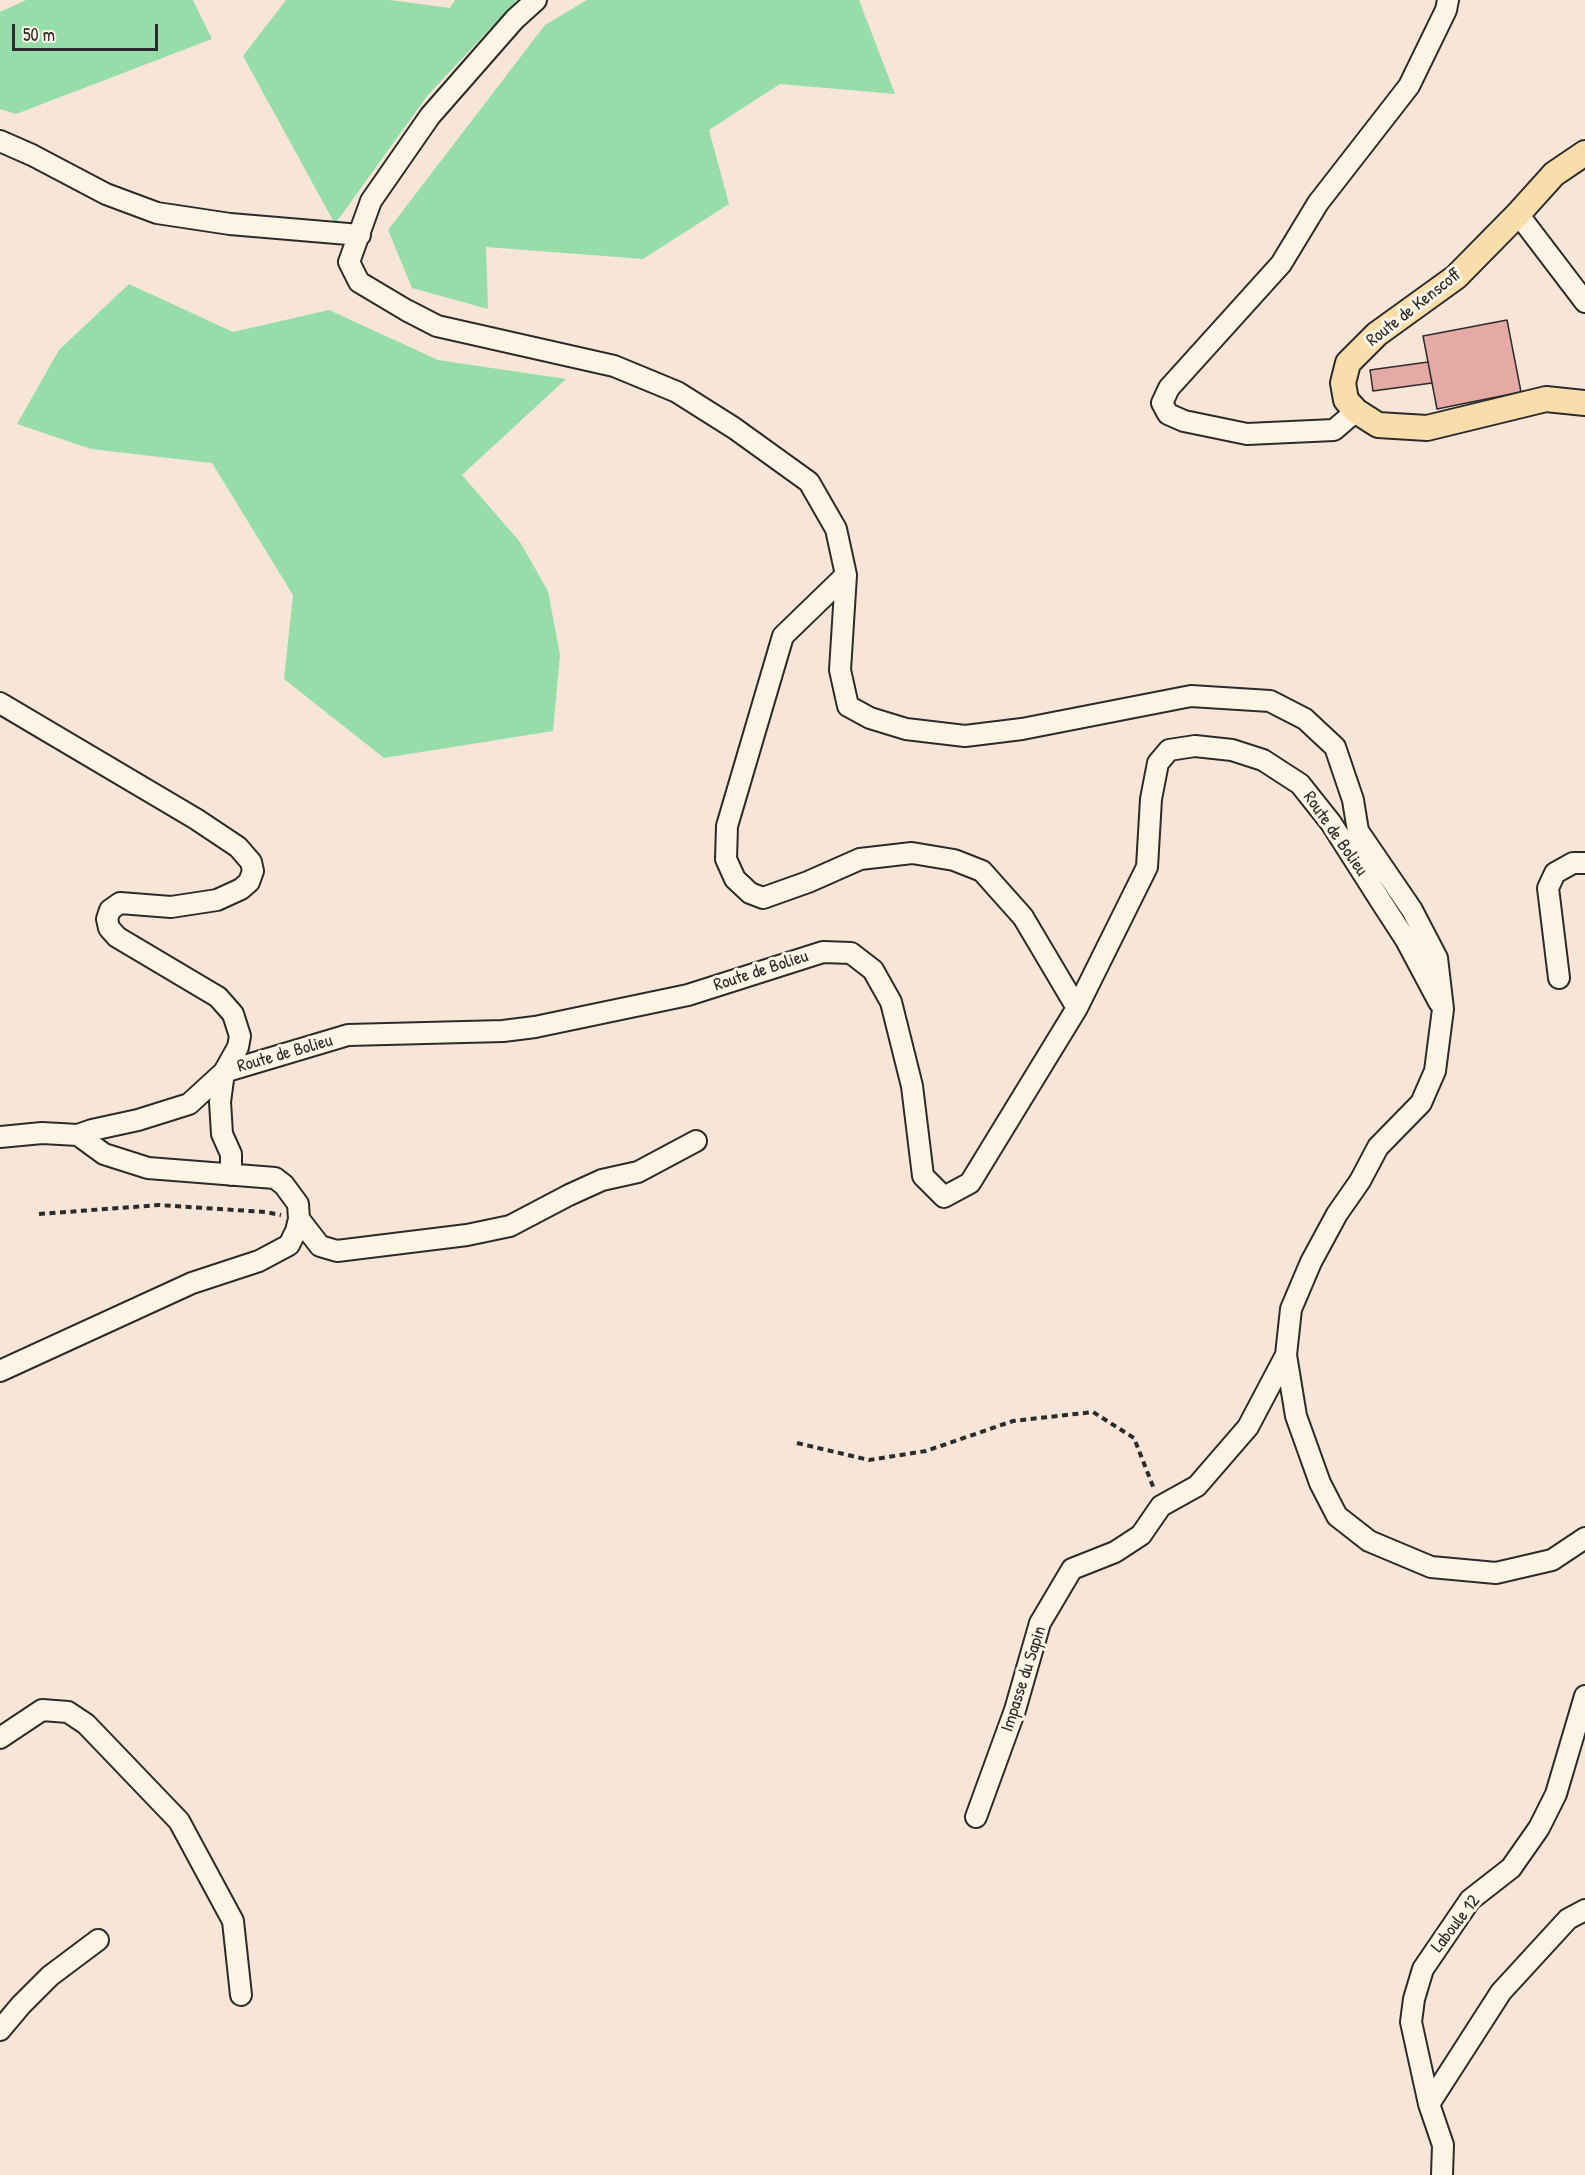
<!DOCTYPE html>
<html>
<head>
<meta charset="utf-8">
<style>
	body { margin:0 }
	#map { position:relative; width:1585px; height:2175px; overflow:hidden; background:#f7e6d8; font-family:"Patrick Hand",sans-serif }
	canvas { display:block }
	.scale { position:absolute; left:12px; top:24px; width:146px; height:27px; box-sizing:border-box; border:3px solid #2b2b2b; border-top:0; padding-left:8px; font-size:18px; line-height:21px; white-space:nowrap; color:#2b2b2b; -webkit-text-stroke:4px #fcf5e5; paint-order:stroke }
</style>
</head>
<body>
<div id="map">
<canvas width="1585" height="2175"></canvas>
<div class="scale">50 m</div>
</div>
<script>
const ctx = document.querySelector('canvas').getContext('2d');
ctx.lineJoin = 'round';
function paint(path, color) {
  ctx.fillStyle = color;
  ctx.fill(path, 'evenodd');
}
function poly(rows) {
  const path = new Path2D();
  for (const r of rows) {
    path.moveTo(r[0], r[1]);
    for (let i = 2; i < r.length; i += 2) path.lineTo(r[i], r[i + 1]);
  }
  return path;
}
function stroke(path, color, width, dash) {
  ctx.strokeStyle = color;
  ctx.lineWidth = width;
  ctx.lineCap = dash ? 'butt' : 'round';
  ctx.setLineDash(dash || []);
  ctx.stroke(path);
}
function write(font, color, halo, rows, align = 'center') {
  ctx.font = font + ' "Patrick Hand",sans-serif';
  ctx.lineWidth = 6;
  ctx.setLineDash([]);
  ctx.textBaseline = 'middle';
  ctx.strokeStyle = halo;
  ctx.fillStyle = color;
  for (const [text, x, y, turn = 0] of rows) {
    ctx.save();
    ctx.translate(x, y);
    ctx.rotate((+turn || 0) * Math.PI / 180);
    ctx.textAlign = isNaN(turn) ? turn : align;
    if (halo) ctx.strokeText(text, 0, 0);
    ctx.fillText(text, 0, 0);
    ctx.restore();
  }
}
paint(poly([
	[26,0,193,0,212,39,16,114,0,109,0,12],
	[286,0,389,0,450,8,455,0,517,0,428,95,335,224,243,56],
	[587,0,859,0,895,94,780,84,709,130,729,204,643,259,486,247,488,309,412,288,388,230,545,25],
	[129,284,233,332,329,310,438,360,566,379,462,475,520,542,548,591,560,655,553,731,384,758,284,679,293,595,212,463,91,449,17,424,59,350]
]), '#97dda9');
const building = poly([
	[1507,320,1521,392,1437,409,1423,336,1507,320],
	[1428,362,1432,383,1373,391,1370,370,1428,362]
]);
paint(building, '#e5aaa6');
stroke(building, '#2b2b2b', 1.5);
const minor = poly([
	[536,0,515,19,430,116,371,201,349,262,359,282,406,310,437,326,614,366,677,392,734,428,809,482,836,529,846,575,840,670,848,706,870,718,906,729,965,736,1022,729,1191,696,1270,701,1305,719,1335,747,1353,800,1358,831,1412,910,1437,958,1443,1009,1435,1071,1421,1103,1378,1147,1360,1181,1337,1214,1311,1262,1291,1309,1286,1355,1296,1416,1320,1483,1337,1516,1369,1541,1431,1567,1496,1573,1552,1560,1585,1538],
	[0,141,32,155,106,194,157,213,230,224,360,235],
	[1518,214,1585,302],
	[1356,411,1334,430,1247,434,1184,421,1168,414,1162,403,1169,388,1281,264,1318,203,1409,86,1446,10,1448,0],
	[846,575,783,636,727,826,726,859,735,879,750,893,763,898,808,882,860,859,912,853,954,860,982,871,1023,917,1077,1008],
	[0,703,196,819,238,847,251,862,253,871,249,882,241,889,217,900,171,907,120,903,110,910,107,919,109,928,117,937,218,997,233,1014,240,1036,238,1047,224,1072,189,1104,138,1120,92,1130,78,1135,42,1133,0,1137],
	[1559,978,1548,888,1555,873,1573,863,1585,863],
	[224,1072,348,1035,503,1031,535,1027,688,995,823,952,851,953,873,970,891,1002,912,1086,923,1176,944,1197,970,1183,1077,1008,1147,867,1151,799,1158,763,1169,750,1195,746,1232,750,1263,760,1300,784,1331,823,1382,903,1406,940,1439,1002],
	[224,1072,220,1102,222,1134,231,1154,231,1175],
	[299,1219,320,1246,337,1251,467,1235,510,1226,569,1195,602,1180,638,1172,696,1141],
	[0,1371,192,1283,259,1261,289,1245,296,1231,299,1219,298,1204,284,1185,275,1178,148,1168,104,1154,78,1135],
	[0,1738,42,1710,68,1712,86,1724,179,1821,233,1921,241,1995],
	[976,1817,1015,1710,1040,1623,1072,1569,1115,1552,1141,1535,1161,1506,1197,1486,1248,1427,1286,1355],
	[0,2030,21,2005,50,1976,98,1940],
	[1429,2104,1501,1992,1568,1919,1585,1910],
	[1442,2175,1443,2145,1429,2104,1411,2022,1414,1999,1423,1969,1470,1900,1511,1868,1539,1828,1556,1794,1585,1696]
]);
const major = poly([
	[1585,153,1554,174,1518,214,1456,277,1377,334,1348,363,1343,383,1346,400,1356,411,1378,425,1427,428,1546,399,1585,403]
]);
stroke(minor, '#2b2b2b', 24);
stroke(major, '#2b2b2b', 28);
stroke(poly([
	[39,1214,159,1205,265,1212,281,1215],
	[797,1443,869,1460,926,1451,1013,1421,1093,1412,1134,1438,1154,1489]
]), '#2b2b2b', 4, [6, 4.5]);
stroke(minor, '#fcf5e5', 20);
stroke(major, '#f9deab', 24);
write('18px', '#2b2b2b', '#fcf5e5', [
	["Route de Kenscoff",1414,308,-38],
	["Route de Bolieu",1335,834,55],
	["Route de Bolieu",761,971,-18],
	["Route de Bolieu",285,1054,-16],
	["Impasse du Sapin",1024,1679,-72],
	["Laboule 12",1456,1924,-52]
]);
</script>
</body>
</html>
